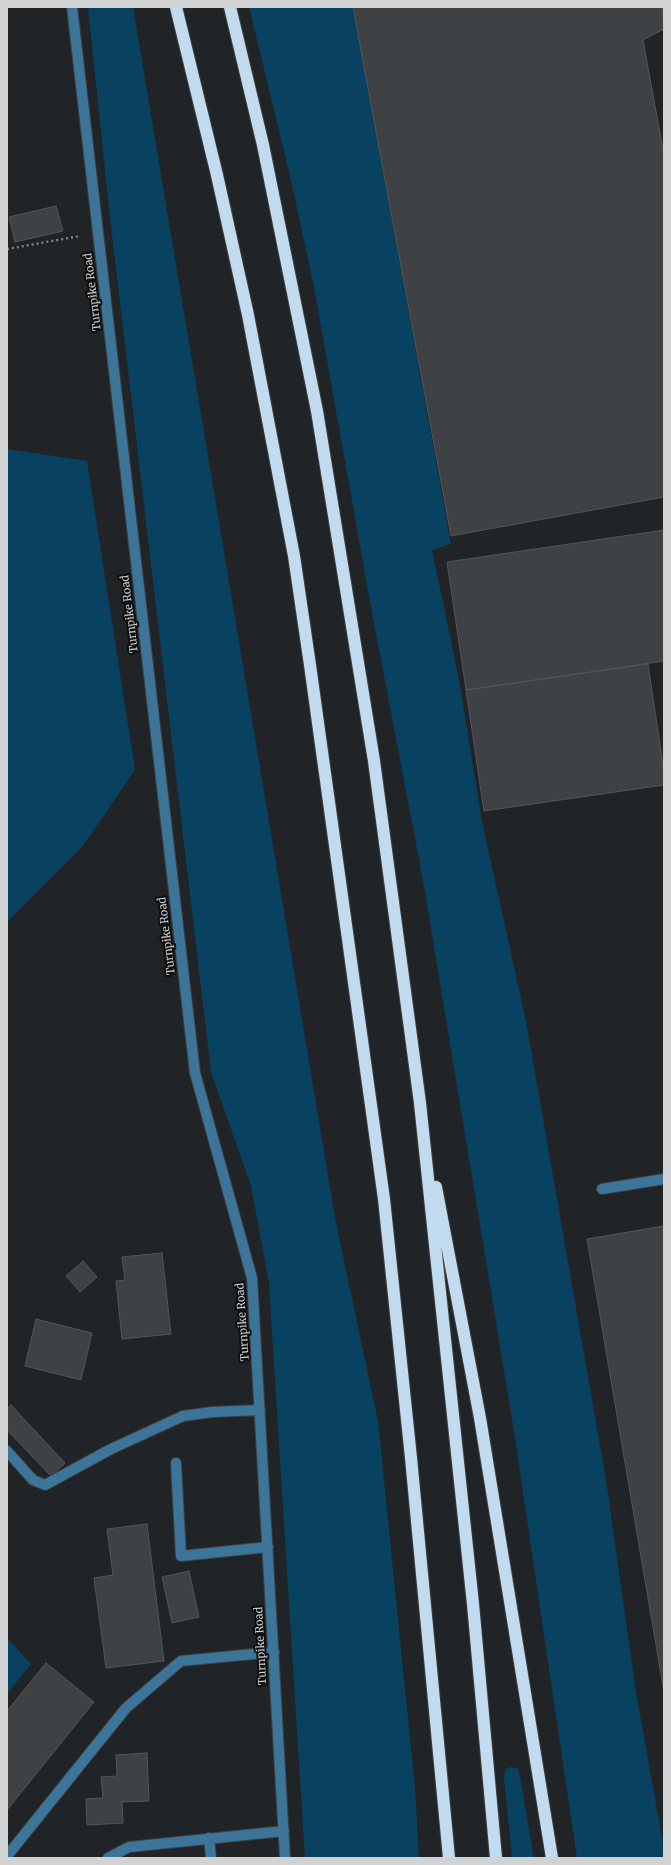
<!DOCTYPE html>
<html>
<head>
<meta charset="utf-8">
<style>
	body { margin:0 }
	#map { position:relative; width:671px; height:1865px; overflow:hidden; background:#212426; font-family:Merriweather,serif }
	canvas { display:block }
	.frame { position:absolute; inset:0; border:8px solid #d0d2d4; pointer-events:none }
</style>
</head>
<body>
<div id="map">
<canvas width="671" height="1865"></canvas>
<div class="frame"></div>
</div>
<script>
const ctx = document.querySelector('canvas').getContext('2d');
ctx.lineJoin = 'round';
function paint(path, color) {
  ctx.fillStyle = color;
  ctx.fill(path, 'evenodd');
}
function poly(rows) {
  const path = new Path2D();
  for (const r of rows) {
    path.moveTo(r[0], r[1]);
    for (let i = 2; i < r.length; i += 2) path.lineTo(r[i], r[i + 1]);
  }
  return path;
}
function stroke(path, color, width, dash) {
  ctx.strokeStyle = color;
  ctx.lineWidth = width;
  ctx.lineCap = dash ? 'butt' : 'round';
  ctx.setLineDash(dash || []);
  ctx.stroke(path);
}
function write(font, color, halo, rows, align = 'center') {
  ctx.font = font + ' Merriweather,serif';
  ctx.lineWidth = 4;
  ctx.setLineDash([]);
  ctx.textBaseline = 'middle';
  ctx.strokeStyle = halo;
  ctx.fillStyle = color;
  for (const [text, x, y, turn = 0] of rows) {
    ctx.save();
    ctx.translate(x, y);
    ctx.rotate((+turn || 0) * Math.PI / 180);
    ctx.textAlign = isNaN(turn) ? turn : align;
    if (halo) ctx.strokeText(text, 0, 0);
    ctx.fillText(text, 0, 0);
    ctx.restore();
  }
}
paint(poly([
	[88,7,133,7,336,1223,378,1421,415,1788,419,1858,305,1858,269,1283,251,1186,211,1072,109,209],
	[249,7,353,7,451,544,432,550,459,679,482,822,526,1021,606,1480,636,1692,664,1849,664,1858,577,1858,513,1425,424,886,370,602,314,287,291,180],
	[7,449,87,461,135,770,82,847,7,922],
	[7,1638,31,1664,7,1694],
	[509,1767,516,1768,519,1771,534,1858,512,1858,504,1778,505,1771]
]), '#094160');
const building = poly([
	[353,7,662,7,664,29,643,40,664,155,664,497,451,536,353,7],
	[56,206,63,231,15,242,9,217,56,206],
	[664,530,664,661,466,690,447,562,664,530],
	[648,664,664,772,664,785,484,811,466,690,648,664],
	[664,1226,664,1692,587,1239,664,1226],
	[162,1253,171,1334,122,1339,116,1281,125,1280,122,1257,162,1253],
	[83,1261,97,1277,80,1292,66,1276,83,1261],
	[36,1319,92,1333,81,1380,25,1366,36,1319],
	[11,1405,65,1463,51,1476,7,1430,7,1409,11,1405],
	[147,1524,164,1661,106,1668,94,1578,113,1575,107,1529,147,1524],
	[189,1571,199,1617,172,1623,162,1577,189,1571],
	[46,1663,94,1702,7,1810,7,1711,46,1663],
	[147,1753,149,1801,122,1802,123,1823,87,1825,86,1799,103,1798,101,1777,117,1776,116,1755,147,1753]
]);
paint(building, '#3e4244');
stroke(building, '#535659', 1);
const minor = poly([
	[72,7,195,1073,252,1278,285,1858],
	[602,1189,664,1179],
	[7,1451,33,1480,45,1485,111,1449,183,1416,212,1412,260,1410],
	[176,1463,181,1556,268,1547],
	[209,1838,211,1858],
	[7,1856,126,1708,181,1661,274,1652],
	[108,1858,129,1847,284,1831]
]);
const highway = poly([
	[176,7,217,175,248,315,294,556,310,665,384,1199,411,1458,449,1858],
	[230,7,263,145,317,411,374,761,420,1103,473,1604,496,1858],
	[436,1187,480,1418,552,1858]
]);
stroke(minor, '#3d4042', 12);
stroke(highway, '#3d4042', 14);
stroke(poly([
	[7,249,80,236]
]), '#818385', 2.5, [2, 3]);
stroke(minor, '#3d7499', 10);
stroke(highway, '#c3dbee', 12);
write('11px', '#d0d2d4', '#0c0d0e', [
	["Turnpike Road",93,292,-97],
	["Turnpike Road",130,614,-97],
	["Turnpike Road",167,936,-97],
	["Turnpike Road",243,1322,-94],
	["Turnpike Road",261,1646,-93]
]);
</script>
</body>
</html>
